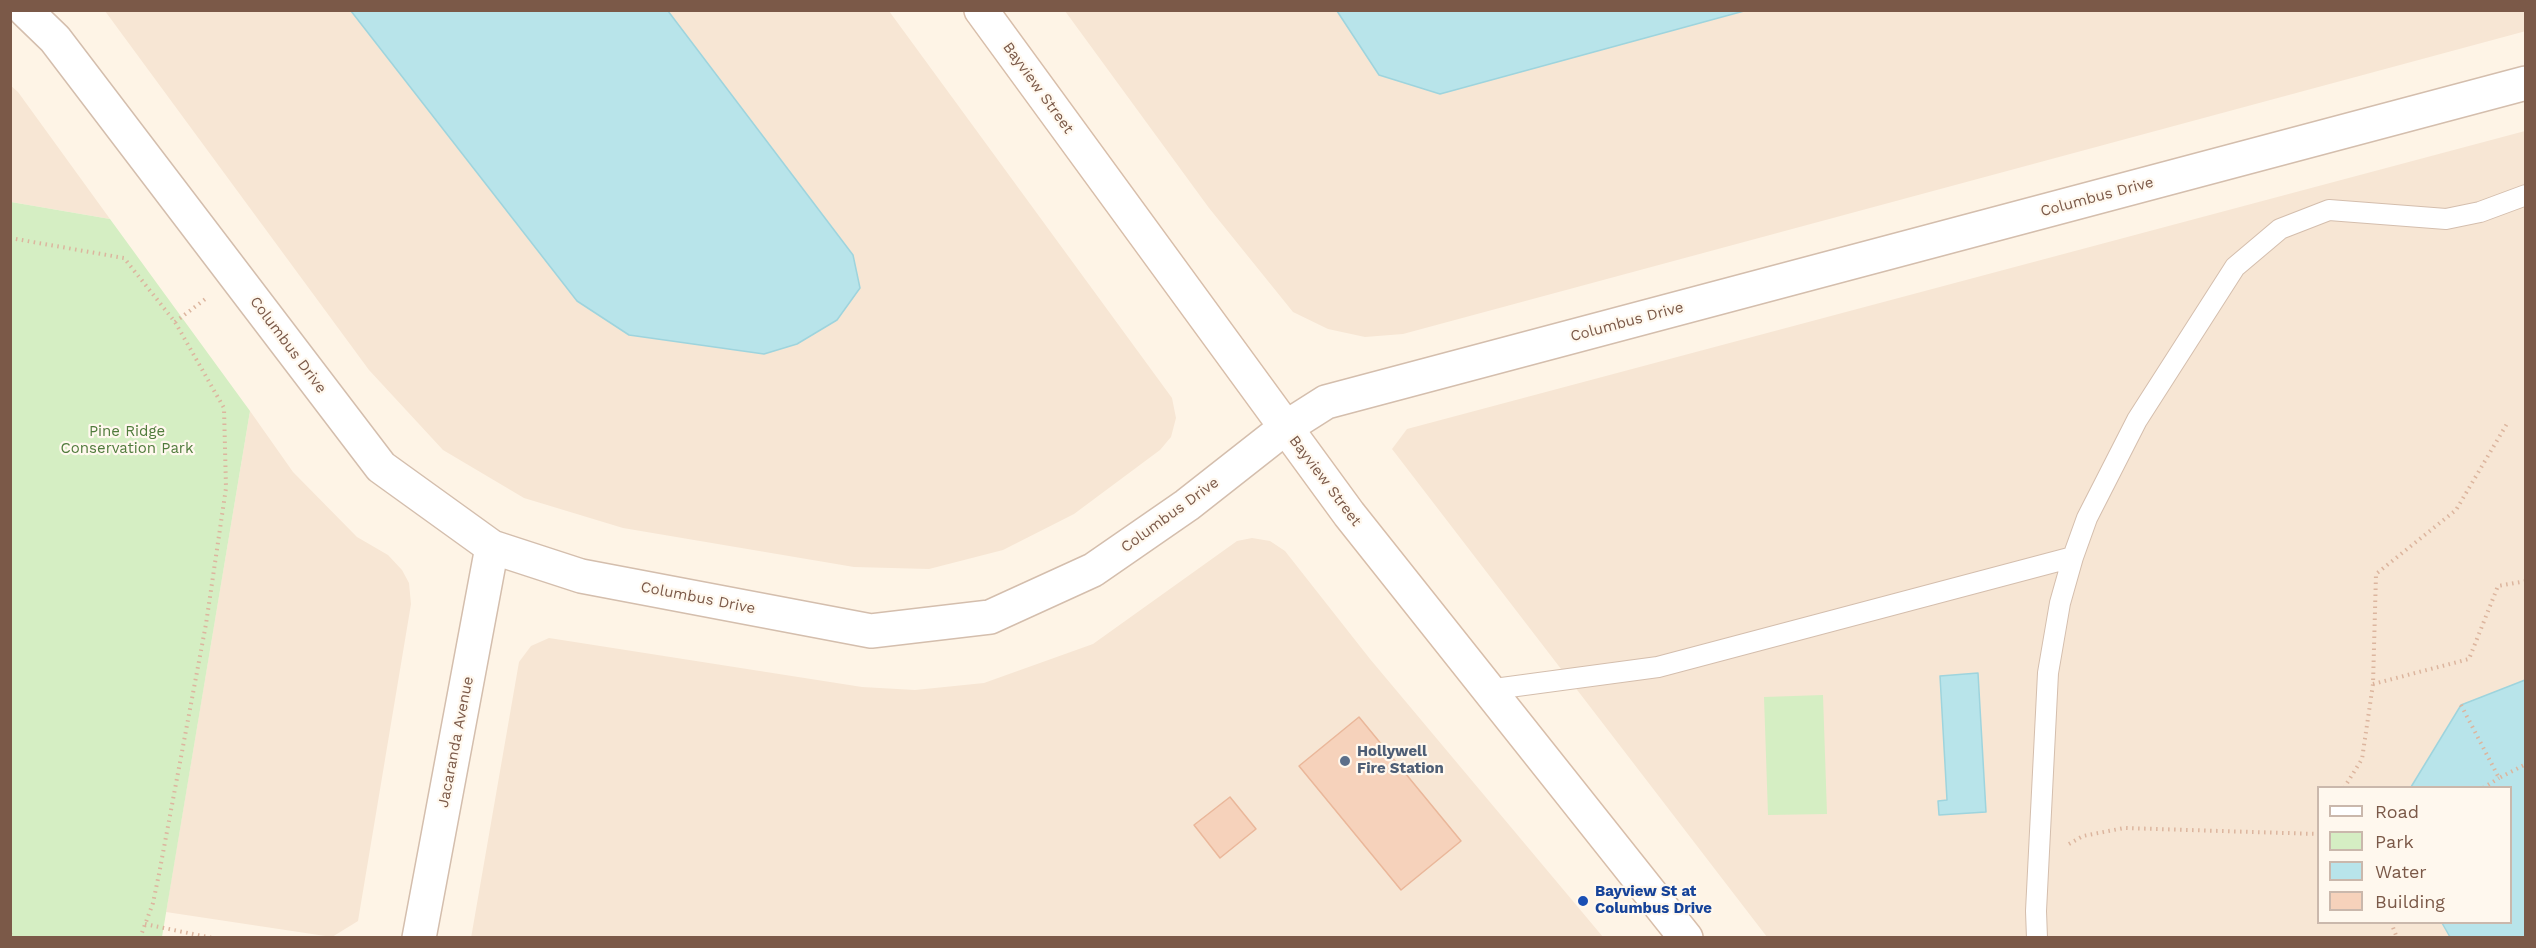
<!DOCTYPE html>
<html>
<head>
<meta charset="utf-8">
<style>
	body { margin:0 }
	#map { position:relative; width:2536px; height:948px; overflow:hidden; background:#fef4e6; font-family:"Work Sans",sans-serif }
	canvas { display:block }
	.frame { position:absolute; inset:0; border:12px solid #7b5948; pointer-events:none }
	.legend { position:absolute; left:2317px; top:786px; width:195px; height:138px; box-sizing:border-box; background:#fff8ee; border:2px solid #cab8ac; margin:0; padding:8px 10px; list-style:none; font-size:18px; color:#7b5948 }
	.legend li { display:flex; align-items:center; gap:12px; height:30px }
	.legend b { width:30px; border:2px solid #cab8ac }
</style>
</head>
<body>
<div id="map">
<canvas width="2536" height="948"></canvas>
<div class="frame"></div>
<ul class="legend">
<li><b style="height:8px;background:#fff"></b>Road</li>
<li><b style="height:16px;background:#d5eec3"></b>Park</li>
<li><b style="height:16px;background:#b8e4ea"></b>Water</li>
<li><b style="height:16px;background:#f6d2bb"></b>Building</li>
</ul>
</div>
<script>
const ctx = document.querySelector('canvas').getContext('2d');
ctx.lineJoin = 'round';
function paint(path, color) {
  ctx.fillStyle = color;
  ctx.fill(path, 'evenodd');
}
function poly(rows) {
  const path = new Path2D();
  for (const r of rows) {
    path.moveTo(r[0], r[1]);
    for (let i = 2; i < r.length; i += 2) path.lineTo(r[i], r[i + 1]);
  }
  return path;
}
function stroke(path, color, width, dash) {
  ctx.strokeStyle = color;
  ctx.lineWidth = width;
  ctx.lineCap = dash ? 'butt' : 'round';
  ctx.setLineDash(dash || []);
  ctx.stroke(path);
}
function write(font, color, halo, rows, align = 'center') {
  ctx.font = font + ' "Work Sans",sans-serif';
  ctx.lineWidth = 4.5;
  ctx.setLineDash([]);
  ctx.textBaseline = 'middle';
  ctx.strokeStyle = halo;
  ctx.fillStyle = color;
  for (const [text, x, y, turn = 0] of rows) {
    ctx.save();
    ctx.translate(x, y);
    ctx.rotate((+turn || 0) * Math.PI / 180);
    ctx.textAlign = isNaN(turn) ? turn : align;
    if (halo) ctx.strokeText(text, 0, 0);
    ctx.fillText(text, 0, 0);
    ctx.restore();
  }
}
paint(poly([
	[2525,10,2526,31,1403,334,1365,337,1328,329,1293,312,1209,208,1065,11,1337,11,1379,75,1440,94,1744,11],
	[105,11,351,11,577,301,853,255,668,11,889,11,1172,398,1176,418,1171,437,1160,450,1074,514,1003,550,929,569,854,567,623,528,524,498,443,450,369,370],
	[10,85,18,92,110,219,11,202],
	[2525,131,2525,680,2461,705,2411,787,2318,788,2318,922,2442,923,2450,937,1767,937,1392,449,1407,429],
	[250,411,293,472,357,537,388,555,402,570,409,583,411,604,358,921,332,937,166,912],
	[1252,538,1270,541,1285,551,1370,659,1603,937,471,938,519,662,531,646,549,638,862,687,915,690,984,683,1093,644,1237,541]
]), '#f7e6d4');
paint(poly([
	[11,202,110,219,250,411,162,937,11,937],
	[1823,695,1827,814,1768,815,1764,697]
]), '#d5eec3');
const water = poly([
	[351,11,668,11,853,255,860,288,837,320,797,344,764,354,629,335,577,301,351,11],
	[1337,11,1744,11,1440,94,1379,75,1337,11],
	[1978,673,1986,812,1939,815,1938,801,1947,800,1940,676,1978,673],
	[2525,680,2525,937,2450,937,2442,923,2510,922,2510,788,2411,787,2461,705,2525,680]
]);
paint(water, '#b8e4ea');
stroke(water, '#9ed4dd', 1.5);
const building = poly([
	[1359,717,1461,841,1401,890,1299,766,1359,717],
	[1230,797,1256,829,1220,858,1194,825,1230,797]
]);
paint(building, '#f6d2bb');
stroke(building, '#eab79a', 1.5);
const service = poly([
	[1487,690,1658,667,2073,557],
	[2037,938,2036,911,2048,673,2060,603,2073,557,2087,518,2137,420,2235,267,2280,229,2329,210,2446,219,2480,212,2526,195]
]);
const minor = poly([
	[1285,428,1326,402,2526,83],
	[419,938,492,547]
]);
const tertiary = poly([
	[25,10,55,39,381,467,492,547,581,576,871,631,990,617,1093,570,1187,505,1285,428]
]);
const secondary = poly([
	[981,10,1349,514,1686,938]
]);
stroke(service, '#d4bead', 22);
stroke(minor, '#d4bead', 36);
stroke(tertiary, '#d4bead', 36);
stroke(secondary, '#d8beaa', 36);
stroke(poly([
	[10,238,124,258,175,322,224,408,226,488,206,624,159,874,153,903,140,938],
	[175,322,208,297],
	[2373,684,2469,659,2498,586,2526,581],
	[2461,705,2499,778,2526,764],
	[2344,788,2362,759,2373,684,2376,574,2456,510,2508,422],
	[2483,788,2499,778],
	[2069,844,2083,836,2124,828,2318,834],
	[2391,922,2397,938],
	[145,924,212,938],
	[10,934,14,938]
]), '#dcb59e', 4, [1.5, 4.5]);
stroke(service, '#fff', 20);
stroke(minor, '#fff', 33);
stroke(tertiary, '#fff', 33);
stroke(secondary, '#fff', 33);
for (const [x, y, r, color] of [
	[1345,761,6,"#5c6f8a"],
	[1583,901,6,"#1a4fb4"]
]) {
  const dot = new Path2D();
  dot.arc(x, y, r, 0, 2 * Math.PI);
  ctx.fillStyle = color;
  ctx.fill(dot);
  stroke(dot, '#fff8ee', 2);
}
write('15px', '#7b5948', '#fff8ee', [
	["Bayview Street",1038,88,54],
	["Columbus Drive",2097,197,-15],
	["Columbus Drive",1627,322,-15],
	["Columbus Drive",288,345,53],
	["Bayview Street",1325,481,53],
	["Columbus Drive",1170,515,-36],
	["Columbus Drive",698,598,11],
	["Jacaranda Avenue",456,742,-79]
]);
write('15px', '#507b3c', '#fff8ee', [
	["Pine Ridge",127,432],
	["Conservation Park",127,449]
]);
write('bold 15px', '#4e5e75', '#fff8ee', [
	["Hollywell",1357,752],
	["Fire Station",1357,769]
], 'left');
write('bold 15px', '#164399', '#fff8ee', [
	["Bayview St at",1595,892],
	["Columbus Drive",1595,909]
], 'left');
</script>
</body>
</html>
